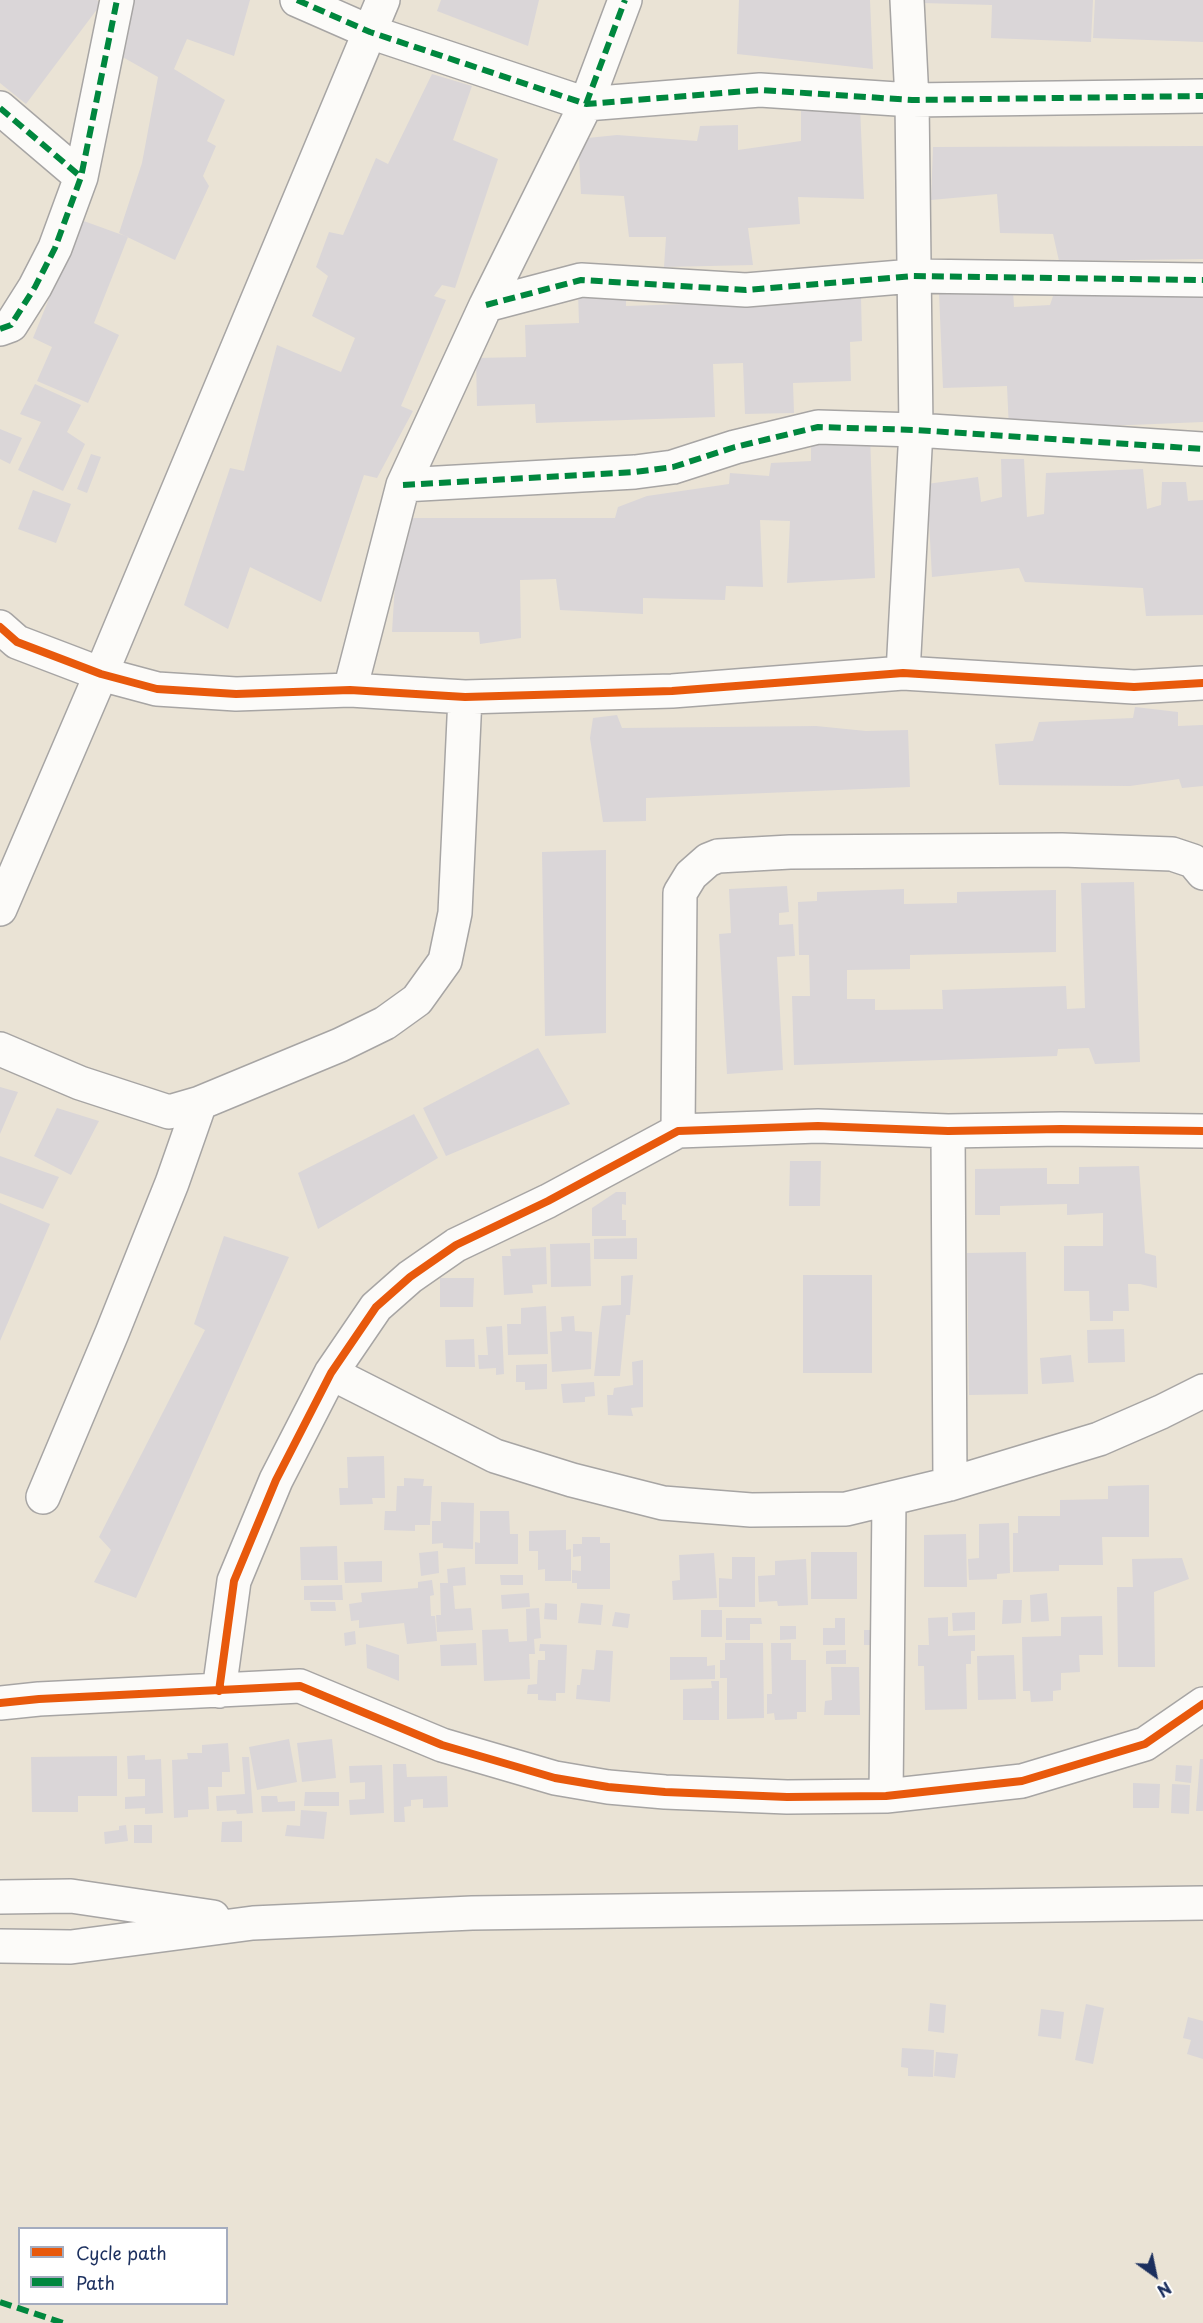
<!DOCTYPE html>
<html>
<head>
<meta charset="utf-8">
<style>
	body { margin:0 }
	#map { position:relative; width:1203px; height:2323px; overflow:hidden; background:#eae3d5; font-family:"Playpen Sans",sans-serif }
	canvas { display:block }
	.legend { position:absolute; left:18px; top:2227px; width:210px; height:78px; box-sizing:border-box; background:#fff; border:2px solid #a4acbf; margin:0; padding:8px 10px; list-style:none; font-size:18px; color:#1b2f5e }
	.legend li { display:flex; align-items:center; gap:12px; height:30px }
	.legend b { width:30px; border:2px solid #a4acbf }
	.north { position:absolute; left:1125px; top:2245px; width:60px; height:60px; -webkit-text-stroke:4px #fff; paint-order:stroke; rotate:147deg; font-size:16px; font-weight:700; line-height:24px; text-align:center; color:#1b2f5e }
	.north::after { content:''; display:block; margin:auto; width:21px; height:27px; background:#1b2f5e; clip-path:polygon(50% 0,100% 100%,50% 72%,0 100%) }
</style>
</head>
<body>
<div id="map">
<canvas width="1203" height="2323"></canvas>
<ul class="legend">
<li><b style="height:8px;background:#e8590c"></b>Cycle path</li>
<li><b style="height:8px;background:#00873e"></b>Path</li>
</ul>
<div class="north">N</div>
</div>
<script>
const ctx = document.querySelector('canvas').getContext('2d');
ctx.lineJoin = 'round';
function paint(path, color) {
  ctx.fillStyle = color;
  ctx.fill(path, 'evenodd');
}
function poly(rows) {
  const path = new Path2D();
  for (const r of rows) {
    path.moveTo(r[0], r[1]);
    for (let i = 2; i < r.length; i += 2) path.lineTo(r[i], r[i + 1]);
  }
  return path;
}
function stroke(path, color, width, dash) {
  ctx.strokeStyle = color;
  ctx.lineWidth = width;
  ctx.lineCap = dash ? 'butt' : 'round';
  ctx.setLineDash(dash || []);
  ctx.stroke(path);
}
paint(poly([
	[0,0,97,0,101,4,26,104,0,83],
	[132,0,250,0,234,56,187,39,174,69,225,100,207,141,216,146,203,176,209,186,175,260,119,233,142,163,158,77,119,55],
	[441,0,539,0,528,46,437,11],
	[739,0,870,0,873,69,737,54],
	[923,0,1093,0,1091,42,991,38,992,5,923,3],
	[1095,0,1203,0,1203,42,1093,38],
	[432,74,472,86,453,140,498,159,455,288,442,285,434,296,446,300,401,406,413,411,377,478,364,475,321,602,250,567,228,629,184,605,230,468,244,471,277,345,341,372,355,338,312,316,328,276,316,267,329,232,343,235,376,158,388,164],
	[860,107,864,199,798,197,800,224,748,228,753,265,664,267,666,237,629,237,624,196,581,194,578,139,617,135,697,141,700,126,738,125,738,150,801,141,801,111],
	[1203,146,1203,259,1059,261,1053,234,1000,233,997,194,931,200,933,147],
	[81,220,128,237,94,323,119,335,88,403,37,381,52,347,33,338],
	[1013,290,1014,307,1050,305,1053,296,1203,290,1203,422,1009,430,1007,386,943,388,939,293],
	[626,291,626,306,861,298,862,341,850,342,851,381,793,383,794,413,745,414,743,363,713,364,715,417,536,423,535,404,477,406,476,358,526,357,525,325,579,323,578,292],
	[35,384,81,405,67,432,85,444,63,491,18,470,41,422,20,414],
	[0,429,22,438,10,464,0,459],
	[870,435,875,578,787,583,790,521,760,520,763,587,726,586,725,600,643,598,643,614,560,610,556,579,520,580,521,638,480,644,479,632,392,632,399,518,615,518,618,507,647,496,729,484,730,473,769,476,771,463,811,461,811,440],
	[91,454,101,457,87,493,77,489],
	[1001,459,1024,459,1027,517,1044,514,1046,473,1143,469,1147,509,1161,505,1162,482,1186,482,1188,501,1203,500,1203,615,1146,616,1143,588,1025,582,1019,568,932,577,927,484,978,477,981,502,1002,497],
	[33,490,71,504,56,543,18,529],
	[1135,707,1178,712,1178,726,1203,725,1203,786,1182,788,1179,779,1130,786,999,785,995,744,1033,741,1039,722,1133,718],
	[617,715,622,728,816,726,866,731,908,730,910,787,646,798,646,821,603,822,590,738,593,718],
	[606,850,606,1033,545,1036,542,852],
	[1134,882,1140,1062,1095,1064,1089,1048,1058,1049,1057,1056,794,1065,792,996,810,996,809,955,799,955,798,902,817,901,817,892,904,889,904,904,957,903,957,892,1056,890,1056,952,910,955,910,969,847,970,847,999,875,999,875,1010,943,1009,942,990,1066,986,1067,1009,1085,1008,1081,883],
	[787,886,789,912,779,913,779,925,793,924,795,956,777,957,783,1070,727,1074,719,934,731,933,729,889],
	[538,1048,570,1104,446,1156,423,1108],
	[0,1087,18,1092,0,1134],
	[57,1108,99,1121,71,1175,34,1156],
	[414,1114,438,1158,318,1229,298,1173],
	[0,1156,59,1177,43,1209,0,1193],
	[790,1161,821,1161,820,1206,789,1206],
	[1139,1166,1145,1253,1156,1256,1157,1288,1140,1284,1128,1284,1129,1311,1113,1311,1113,1321,1090,1321,1089,1291,1064,1291,1064,1246,1103,1246,1103,1213,1067,1215,1067,1204,1000,1206,1000,1215,975,1215,975,1169,1047,1168,1047,1184,1079,1184,1079,1167],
	[616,1192,626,1192,626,1205,622,1204,622,1220,626,1220,626,1236,592,1236,592,1208],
	[0,1203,50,1224,0,1341],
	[224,1236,289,1257,136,1598,94,1582,111,1550,99,1537,205,1330,194,1324],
	[637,1238,637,1259,594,1259,594,1239],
	[590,1243,591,1286,551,1287,550,1244],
	[546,1247,547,1284,532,1285,533,1293,504,1295,502,1256,511,1256,510,1249],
	[1026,1252,1028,1394,969,1395,967,1253],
	[633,1275,630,1315,626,1315,620,1376,594,1376,602,1306,621,1305,621,1276],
	[803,1275,872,1275,872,1373,803,1373],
	[440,1278,474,1278,473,1307,440,1307],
	[546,1306,548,1354,508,1355,507,1324,521,1324,521,1308],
	[574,1316,575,1331,592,1332,591,1369,552,1372,550,1332,562,1331,561,1317],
	[502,1326,504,1374,496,1375,496,1368,479,1369,478,1355,488,1355,486,1327],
	[1124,1329,1125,1362,1088,1363,1087,1330],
	[474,1339,475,1367,446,1367,445,1340],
	[1071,1355,1074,1382,1042,1384,1040,1358],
	[643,1360,643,1407,631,1408,633,1416,608,1415,607,1395,613,1395,614,1388,633,1385,632,1362],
	[547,1364,547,1389,525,1390,525,1382,516,1382,516,1365],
	[594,1382,595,1396,585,1397,585,1402,563,1403,561,1384],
	[384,1456,385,1498,372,1498,373,1504,340,1505,339,1488,348,1488,347,1457],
	[404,1478,424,1479,423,1486,432,1486,430,1525,415,1525,415,1531,384,1530,385,1511,396,1511,397,1486,404,1486],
	[1149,1485,1149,1537,1102,1537,1103,1565,1059,1565,1059,1571,1013,1572,1013,1533,1018,1533,1018,1516,1060,1516,1060,1500,1108,1499,1108,1486],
	[441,1502,474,1503,473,1549,443,1548,443,1543,432,1544,432,1521,441,1521],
	[480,1511,509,1511,510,1534,518,1534,518,1564,475,1564,475,1542,480,1543],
	[1009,1523,1010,1573,997,1574,997,1579,969,1580,968,1559,979,1558,979,1524],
	[566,1530,566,1550,571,1549,571,1581,545,1581,545,1569,538,1570,538,1551,529,1551,529,1531],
	[966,1534,967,1587,924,1587,924,1535],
	[582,1537,600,1537,600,1543,610,1543,610,1589,577,1589,577,1583,572,1583,572,1570,581,1571,581,1556,573,1557,573,1544,582,1544],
	[337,1546,338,1580,301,1580,300,1547],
	[438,1551,439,1573,421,1576,419,1553],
	[811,1552,857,1552,857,1599,811,1599],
	[714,1553,717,1598,673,1600,672,1581,680,1580,679,1555],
	[732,1557,755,1557,755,1607,719,1607,719,1578,732,1579],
	[1182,1558,1189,1579,1154,1592,1155,1667,1118,1667,1117,1587,1133,1587,1132,1559],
	[806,1559,808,1605,778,1606,777,1601,759,1602,758,1576,775,1575,775,1561],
	[382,1561,382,1582,345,1583,344,1562],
	[465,1567,466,1585,453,1586,455,1609,471,1608,473,1630,437,1632,436,1615,441,1615,440,1583,448,1583,447,1569],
	[500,1575,523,1575,523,1585,501,1585],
	[432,1580,434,1595,430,1596,431,1616,435,1616,437,1641,407,1644,404,1623,359,1628,359,1620,351,1621,349,1604,362,1602,361,1593,418,1588,418,1582],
	[342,1585,343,1600,304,1600,304,1586],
	[529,1593,530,1607,502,1609,501,1595],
	[1047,1593,1049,1621,1031,1622,1030,1595],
	[1003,1600,1022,1600,1021,1623,1002,1624],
	[310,1602,335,1602,336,1611,311,1611],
	[545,1603,557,1604,557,1620,544,1619],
	[581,1603,603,1605,601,1625,578,1623],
	[539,1608,541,1638,534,1639,535,1654,529,1654,530,1679,484,1681,482,1630,508,1629,509,1642,527,1641,526,1609],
	[701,1610,722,1610,722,1637,701,1637],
	[615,1612,630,1614,628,1628,612,1626],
	[975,1612,975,1630,953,1631,952,1613],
	[1102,1616,1103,1655,1079,1655,1080,1672,1061,1673,1061,1690,1053,1691,1053,1701,1031,1702,1030,1691,1023,1691,1022,1637,1061,1636,1061,1617],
	[948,1617,948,1636,975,1635,975,1651,971,1651,971,1664,966,1664,967,1709,925,1710,924,1666,918,1666,918,1645,929,1645,928,1618],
	[726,1618,761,1618,762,1624,750,1624,750,1640,726,1640],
	[835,1618,845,1618,845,1645,823,1645,823,1628,835,1628],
	[780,1626,796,1626,796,1639,780,1640],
	[864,1630,880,1630,880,1645,864,1645],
	[355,1631,356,1644,345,1646,344,1633],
	[476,1643,477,1665,441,1666,440,1645],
	[725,1643,763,1643,764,1718,727,1719,727,1678,720,1678,720,1660,725,1660],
	[771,1643,791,1643,791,1660,806,1660,806,1712,797,1712,797,1719,775,1720,774,1713,767,1714,767,1694,772,1694],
	[366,1644,399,1655,399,1681,367,1668],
	[540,1644,567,1645,565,1693,556,1693,556,1701,538,1700,538,1694,527,1694,528,1685,537,1684,538,1660,545,1660,545,1651,539,1651],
	[596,1650,613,1651,610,1702,576,1699,577,1685,580,1685,582,1669,594,1670],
	[846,1650,846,1664,826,1664,826,1651],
	[1014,1655,1016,1699,978,1700,977,1656],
	[670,1657,707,1657,707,1666,715,1665,715,1679,670,1680],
	[831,1667,859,1667,860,1715,824,1715,825,1701,832,1700],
	[711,1681,719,1681,719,1720,683,1720,683,1689,712,1688],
	[289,1739,297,1782,257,1790,249,1747],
	[332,1739,336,1778,302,1782,297,1743],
	[228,1743,230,1772,222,1772,222,1787,208,1787,209,1809,188,1810,188,1817,174,1818,172,1760,188,1759,187,1753,202,1753,202,1745],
	[145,1755,145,1760,161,1759,163,1813,145,1814,145,1808,125,1809,125,1797,145,1796,145,1779,128,1779,127,1756],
	[117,1756,117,1796,78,1796,78,1812,32,1812,31,1757],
	[242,1757,249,1757,253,1813,237,1814,236,1810,217,1811,216,1796,245,1794],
	[1200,1759,1203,1759,1203,1811,1196,1811],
	[393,1764,406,1764,407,1777,447,1776,448,1807,423,1808,423,1799,411,1800,411,1806,404,1807,405,1822,394,1822],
	[382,1765,384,1813,350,1815,349,1800,365,1799,365,1782,350,1783,349,1766],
	[1176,1765,1192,1766,1191,1783,1175,1781],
	[1133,1783,1160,1784,1159,1808,1133,1808],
	[1172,1784,1190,1785,1189,1814,1171,1813],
	[305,1792,339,1792,339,1806,304,1806],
	[261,1796,277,1796,278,1802,295,1801,295,1811,262,1812],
	[301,1810,327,1812,324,1839,285,1836,287,1825,300,1826],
	[242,1821,242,1842,221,1842,222,1822],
	[126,1825,128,1841,105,1844,104,1832,119,1830,119,1826],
	[134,1825,152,1825,152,1843,134,1843],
	[930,2003,946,2005,944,2033,928,2031],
	[1086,2004,1104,2008,1093,2064,1075,2060],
	[1041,2009,1064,2012,1061,2039,1038,2036],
	[1188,2017,1203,2021,1203,2059,1187,2054,1191,2040,1183,2038],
	[902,2048,934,2050,933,2077,908,2076,908,2068,901,2067],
	[936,2052,958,2054,955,2078,934,2076]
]), '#dad6d8');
const minor = poly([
	[297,0,370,32,586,104,760,90,912,100,1203,96],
	[0,108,81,177],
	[486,305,581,280,746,290,913,276,1203,280],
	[0,329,11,325,35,287,55,248,81,177,117,0],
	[403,485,635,472,673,467,735,447,818,427,916,430,1203,449],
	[0,627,17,642,101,674,157,689,236,694,350,690,465,697,672,691,903,673,1134,687,1203,683],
	[903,673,916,430,912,100,907,0],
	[350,690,403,485,486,305,586,104,625,0],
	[0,909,101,674,383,0],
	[0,1049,80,1083,169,1112,200,1103,340,1045,385,1023,417,1000,445,961,455,913,465,697],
	[678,1131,680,893,691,875,708,860,718,856,790,852,1062,850,1172,854,1193,861,1203,873],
	[948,1131,950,1484],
	[331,1373,495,1456,572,1480,663,1503,751,1510,846,1509,950,1484,1099,1439,1161,1412,1203,1391],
	[43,1497,112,1333,172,1183,200,1103],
	[219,1691,234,1581,276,1480,331,1373,376,1307,410,1277,456,1245,548,1201,678,1131,818,1126,948,1131,1061,1129,1203,1131],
	[0,1703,39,1699,300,1686,442,1745,555,1778,608,1787,665,1792,787,1797,886,1796,1022,1781,1145,1744,1203,1704],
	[886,1796,889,1500]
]);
const tertiary = poly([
	[0,1897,71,1896,213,1917],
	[0,1946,71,1947,253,1923,472,1913,1203,1903]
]);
stroke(minor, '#a7a5a4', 36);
stroke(tertiary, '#a7a5a4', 36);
stroke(minor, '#fcfbf9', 33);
stroke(tertiary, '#fcfbf9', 33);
stroke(poly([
	[297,0,370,32,586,104,760,90,912,100,1203,96],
	[586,104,625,0],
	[0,108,81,177],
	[486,305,581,280,746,290,913,276,1203,280],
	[0,329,11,325,35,287,55,248,81,177,117,0],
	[403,485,635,472,673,467,735,447,818,427,916,430,1203,449],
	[0,2302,63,2323]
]), '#00873e', 6, [12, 6]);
stroke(poly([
	[0,627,17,642,101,674,157,689,236,694,350,690,465,697,672,691,903,673,1134,687,1203,683],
	[219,1691,234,1581,276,1480,331,1373,376,1307,410,1277,456,1245,548,1201,678,1131,818,1126,948,1131,1061,1129,1203,1131],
	[0,1703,39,1699,300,1686,442,1745,555,1778,608,1787,665,1792,787,1797,886,1796,1022,1781,1145,1744,1203,1704]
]), '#e8590c', 8);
</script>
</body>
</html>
